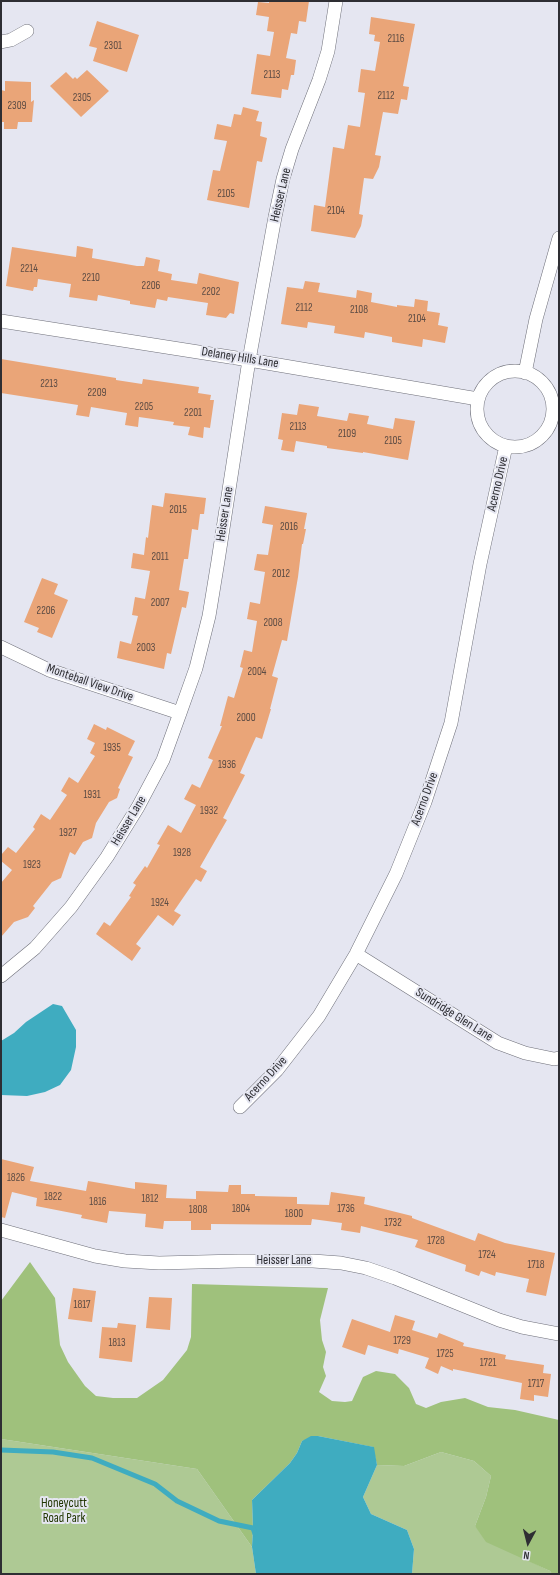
<!DOCTYPE html>
<html>
<head>
<meta charset="utf-8">
<style>
	body { margin:0 }
	#map { position:relative; width:560px; height:1575px; overflow:hidden; background:#e5e6f1; font-family:"Sofia Sans Condensed",sans-serif }
	canvas { display:block }
	.frame { position:absolute; inset:0; border:2px solid #2e2e33; pointer-events:none }
	.north { position:absolute; left:508px; top:1523px; width:40px; height:40px; -webkit-text-stroke:3px #e5e6f1; paint-order:stroke; rotate:187deg; font-size:11px; font-weight:700; line-height:16px; text-align:center; color:#2e2e33 }
	.north::after { content:''; display:block; margin:auto; width:14px; height:18px; background:#2e2e33; clip-path:polygon(50% 0,100% 100%,50% 72%,0 100%) }
</style>
</head>
<body>
<div id="map">
<canvas width="560" height="1575"></canvas>
<div class="frame"></div>
<div class="north">N</div>
</div>
<script>
const ctx = document.querySelector('canvas').getContext('2d');
ctx.lineJoin = 'round';
function paint(path, color) {
  ctx.fillStyle = color;
  ctx.fill(path, 'evenodd');
}
function poly(rows) {
  const path = new Path2D();
  for (const r of rows) {
    if (r.length === 3) {
      path.moveTo(r[0] + r[2], r[1]);
      path.arc(r[0], r[1], r[2], 0, 2 * Math.PI);
      continue;
    }
    path.moveTo(r[0], r[1]);
    for (let i = 2; i < r.length; i += 2) path.lineTo(r[i], r[i + 1]);
  }
  return path;
}
function stroke(path, color, width, dash) {
  ctx.strokeStyle = color;
  ctx.lineWidth = width;
  ctx.lineCap = dash ? 'butt' : 'round';
  ctx.setLineDash(dash || []);
  ctx.stroke(path);
}
function write(font, color, halo, rows, align = 'center') {
  ctx.font = font + ' "Sofia Sans Condensed",sans-serif';
  ctx.lineWidth = 4;
  ctx.setLineDash([]);
  ctx.textBaseline = 'middle';
  ctx.strokeStyle = halo;
  ctx.fillStyle = color;
  for (const [text, x, y, turn = 0] of rows) {
    ctx.save();
    ctx.translate(x, y);
    ctx.rotate((+turn || 0) * Math.PI / 180);
    ctx.textAlign = isNaN(turn) ? turn : align;
    if (halo) ctx.strokeText(text, 0, 0);
    ctx.fillText(text, 0, 0);
    ctx.restore();
  }
}
paint(poly([
	[1,1439,197,1469,252,1547,256,1574,1,1574],
	[441,1452,474,1461,491,1476,486,1497,475,1526,519,1556,550,1571,552,1574,412,1574,414,1549,407,1530,371,1514,363,1497,377,1465,404,1466]
]), '#aec994');
paint(poly([
	[30,1262,55,1298,60,1345,68,1362,85,1386,96,1396,113,1398,137,1398,163,1380,187,1350,191,1337,192,1284,328,1288,320,1320,322,1340,326,1352,323,1367,326,1376,319,1392,332,1401,345,1402,352,1401,363,1377,376,1371,395,1374,409,1388,416,1404,426,1408,441,1402,465,1398,488,1407,515,1410,559,1420,559,1574,552,1574,550,1571,486,1542,475,1526,486,1497,491,1476,474,1461,441,1452,404,1466,377,1465,373,1447,318,1436,302,1441,297,1453,290,1463,252,1500,253,1528,252,1547,197,1469,1,1439,1,1301]
]), '#9fc17c');
paint(poly([
	[53,1004,62,1006,76,1030,76,1047,71,1070,60,1085,45,1092,27,1096,1,1095,1,1041,14,1033,26,1022],
	[311,1436,318,1436,374,1447,377,1465,363,1497,371,1514,407,1530,414,1549,412,1574,256,1574,252,1547,253,1528,252,1500,290,1463,297,1453,302,1441]
]), '#3facc0');
stroke(poly([
	[1,1450,53,1452,92,1458,155,1484,177,1501,219,1521,253,1528,255,1534]
]), '#3facc0', 5);
paint(poly([
	[269,1,309,1,306,22,299,21,297,34,291,33,286,58,296,60,294,75,291,75,288,90,282,89,281,98,251,94,257,54,270,56,274,32,267,31,269,17,256,15,258,2,269,3],
	[371,17,415,24,403,86,409,87,407,100,401,99,398,114,383,112,375,155,381,156,379,167,373,179,364,178,359,214,363,215,361,226,355,238,311,231,314,205,325,207,333,147,344,149,348,125,360,127,365,93,358,92,361,69,375,71,380,42,374,41,375,35,369,34],
	[97,21,139,35,127,72,93,61,97,48,89,46],
	[87,70,109,91,81,117,50,86,66,72,73,79,75,77,77,79],
	[5,81,31,82,31,102,34,100,32,122,18,122,17,129,4,129,4,122,1,122,1,90,5,91],
	[243,107,259,111,256,121,262,122,260,136,267,138,262,162,257,161,249,208,207,200,213,170,220,171,227,141,214,139,217,124,231,127,234,114,241,115],
	[77,246,93,249,92,258,137,266,144,266,146,257,160,260,158,271,172,274,171,280,197,284,199,273,239,282,234,314,230,313,226,318,206,315,208,303,168,297,167,301,157,299,155,308,130,304,130,301,98,295,97,301,69,297,71,284,38,279,37,287,34,287,33,291,6,286,12,247,76,257],
	[305,281,320,283,318,292,356,298,357,290,372,293,371,302,397,307,397,305,414,307,415,299,428,301,427,311,440,313,438,325,448,327,445,343,423,339,422,347,392,342,392,337,365,332,364,338,334,333,335,326,308,322,307,328,281,324,287,287,303,289],
	[1,359,116,378,116,380,142,384,143,379,199,387,198,393,211,395,210,400,214,400,210,428,204,427,203,438,188,435,190,427,173,425,174,422,139,417,138,427,125,425,127,413,91,407,89,417,76,415,78,405,1,393],
	[299,404,319,407,317,416,347,421,349,413,369,416,367,424,393,429,395,418,415,421,408,460,363,452,363,453,327,448,327,446,296,441,294,452,281,450,283,440,278,439,282,413,297,415],
	[165,493,206,498,204,514,200,514,198,530,192,529,188,559,184,559,179,590,189,592,186,608,182,607,171,654,167,653,164,669,117,658,120,641,131,644,138,616,132,615,135,597,145,599,150,571,131,568,133,553,144,555,146,537,148,538,152,505,163,507],
	[265,506,307,513,304,529,306,529,303,544,302,544,298,577,287,641,282,640,272,676,278,678,270,709,271,709,262,739,256,737,240,773,245,775,223,818,227,820,200,867,207,871,201,882,196,879,174,911,181,915,173,926,158,915,136,944,141,948,132,961,96,934,104,922,110,926,131,897,129,896,136,885,133,883,145,866,147,868,160,845,157,844,168,825,181,833,196,805,184,799,192,784,200,788,213,760,208,758,222,726,220,726,228,696,234,698,243,668,240,667,244,650,252,652,257,621,247,619,250,602,260,604,265,572,254,570,257,554,268,555,273,525,262,523],
	[42,578,58,584,54,594,68,600,52,638,37,632,39,628,24,622],
	[94,724,106,730,107,727,135,741,128,755,133,757,118,788,120,789,117,798,109,802,96,823,92,838,83,842,75,855,70,852,61,878,52,882,33,906,35,908,28,917,14,922,1,937,1,883,12,870,1,861,1,855,8,847,16,853,35,829,33,827,41,814,50,820,67,795,61,791,69,777,78,783,95,756,90,753,95,743,87,739],
	[1,1159,34,1167,30,1181,86,1191,88,1181,135,1189,135,1182,167,1185,166,1198,196,1199,196,1191,228,1192,229,1185,241,1185,241,1194,255,1194,255,1196,297,1197,297,1204,329,1205,331,1192,365,1197,364,1204,412,1216,412,1218,475,1241,478,1233,505,1243,555,1253,546,1296,526,1292,529,1279,496,1272,495,1276,481,1271,479,1276,465,1271,466,1265,415,1247,418,1240,361,1226,360,1233,341,1230,342,1223,312,1219,311,1225,211,1224,211,1230,191,1230,191,1221,164,1221,163,1229,145,1227,146,1214,109,1211,107,1223,81,1218,82,1215,36,1206,37,1198,12,1192,5,1218,1,1217],
	[73,1288,96,1291,92,1322,68,1319],
	[149,1297,172,1298,170,1330,146,1328],
	[395,1315,415,1321,412,1330,437,1338,439,1333,464,1343,463,1346,506,1355,505,1359,544,1365,543,1373,551,1374,548,1397,534,1395,534,1401,520,1399,522,1383,453,1369,453,1371,441,1366,438,1374,425,1368,429,1358,399,1349,398,1354,368,1345,365,1355,342,1347,352,1319,390,1332],
	[118,1323,136,1325,132,1362,99,1358,102,1327,117,1328]
]), '#eaa578');
const minor = poly([
	[1,42,11,40,27,31],
	[1,321,249,360,478,399],
	[515,409,38],
	[525,373,536,319,559,238],
	[1,647,49,670,180,713],
	[356,954,498,1043,525,1053,554,1059,559,1058],
	[1,976,35,948,71,907,107,857,138,807,163,760,180,713,196,668,209,616,218,561,249,360,275,217,283,179,292,149,319,80,328,51,336,1],
	[240,1107,277,1070,319,1016,356,954,396,874,425,802,451,723,480,564,506,446],
	[1,1230,95,1256,125,1261,159,1263,238,1261,313,1261,341,1263,366,1268,395,1278,499,1320,522,1327,559,1334]
]);
stroke(minor, '#6e6f79', 14);
stroke(minor, '#fff', 13);
write('11px', '#5d4c44', null, [
	["2116",396,39],
	["2301",113,46],
	["2113",272,75],
	["2112",386,96],
	["2305",82,98],
	["2309",17,106],
	["2105",226,194],
	["2104",336,211],
	["2214",29,269],
	["2210",91,278],
	["2206",151,286],
	["2202",211,292],
	["2112",304,308],
	["2108",359,310],
	["2104",417,319],
	["2213",49,384],
	["2209",97,393],
	["2205",144,407],
	["2201",193,413],
	["2113",298,427],
	["2109",347,434],
	["2105",393,441],
	["2015",178,510],
	["2016",289,527],
	["2011",160,557],
	["2012",281,574],
	["2007",160,603],
	["2206",46,611],
	["2008",273,623],
	["2003",146,648],
	["2004",257,672],
	["2000",246,718],
	["1935",112,748],
	["1936",227,765],
	["1931",92,795],
	["1932",209,811],
	["1927",68,833],
	["1928",182,853],
	["1923",32,865],
	["1924",160,903],
	["1826",16,1178],
	["1822",53,1197],
	["1812",150,1199],
	["1816",98,1202],
	["1804",241,1209],
	["1736",346,1209],
	["1808",198,1210],
	["1800",294,1214],
	["1732",393,1223],
	["1728",436,1241],
	["1724",487,1255],
	["1718",536,1265],
	["1817",82,1305],
	["1729",402,1341],
	["1813",117,1343],
	["1725",445,1354],
	["1721",488,1363],
	["1717",536,1384]
]);
write('13px', '#2e2e33', '#e5e6f1', [
	["Heisser Lane",281,195,-77],
	["Delaney Hills Lane",240,358,9],
	["Acerno Drive",498,484,-77],
	["Heisser Lane",225,514,-81],
	["Monteball View Drive",90,683,19],
	["Acerno Drive",425,799,-70],
	["Heisser Lane",129,821,-59],
	["Sundridge Glen Lane",454,1015,32],
	["Acerno Drive",266,1079,-47],
	["Heisser Lane",284,1261]
]);
write('13px', '#213602', '#e5e6f1', [
	["Honeycutt",64,1504],
	["Road Park",64,1519]
]);
</script>
</body>
</html>
